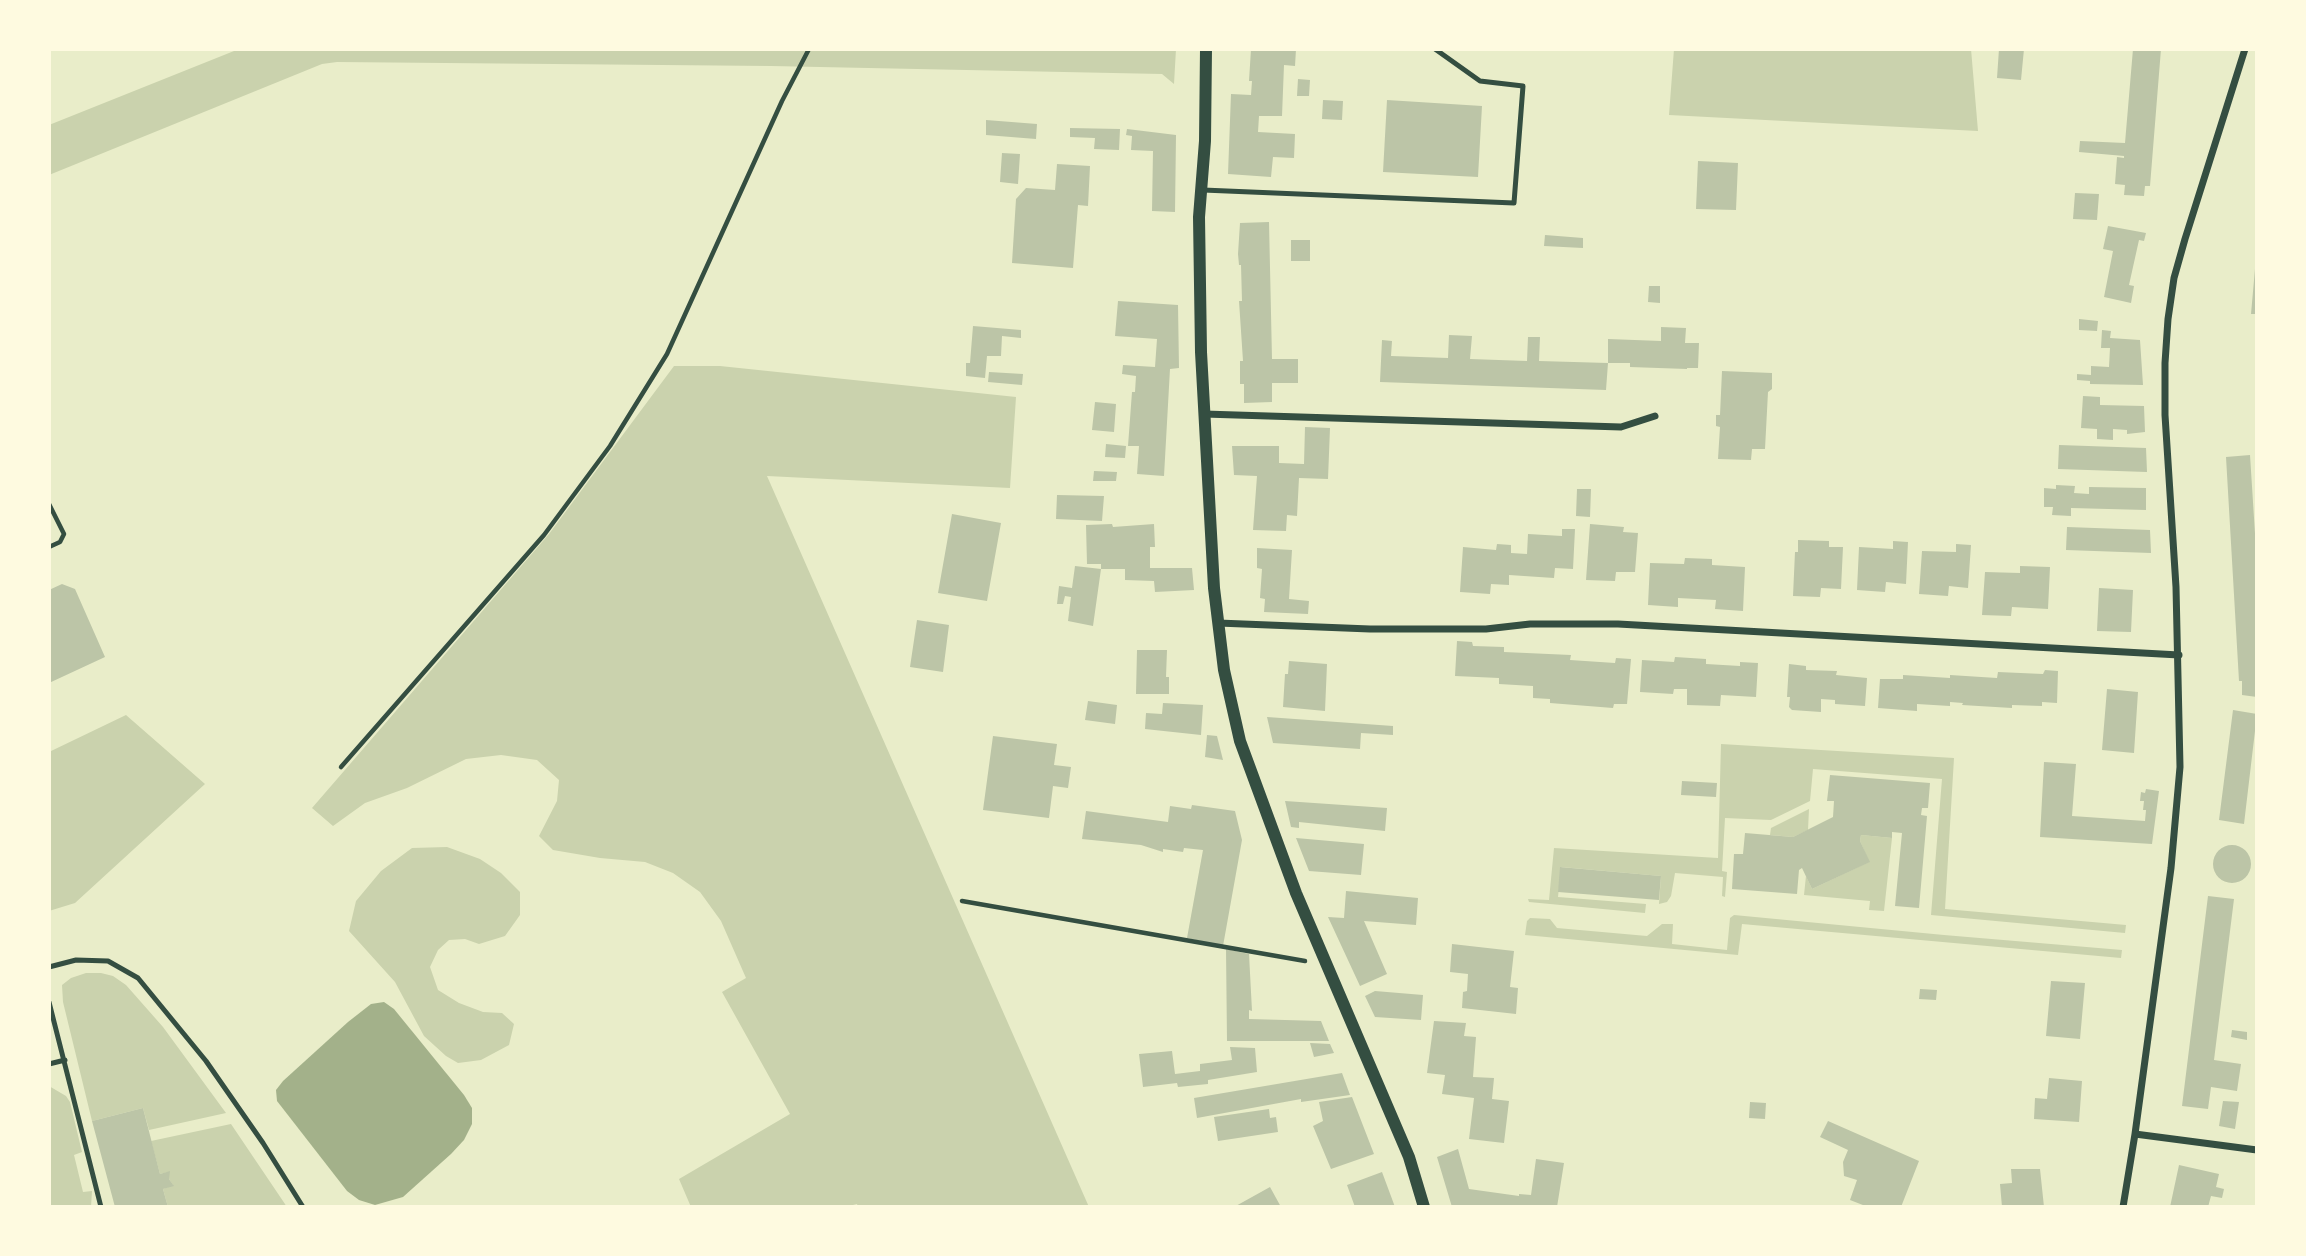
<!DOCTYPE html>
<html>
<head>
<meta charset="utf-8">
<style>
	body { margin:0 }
	#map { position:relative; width:2306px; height:1256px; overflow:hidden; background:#e9edc9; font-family:"PT Serif",serif }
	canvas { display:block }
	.frame { position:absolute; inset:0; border:51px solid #fefae0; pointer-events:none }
</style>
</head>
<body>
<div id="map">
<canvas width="2306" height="1256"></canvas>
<div class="frame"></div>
</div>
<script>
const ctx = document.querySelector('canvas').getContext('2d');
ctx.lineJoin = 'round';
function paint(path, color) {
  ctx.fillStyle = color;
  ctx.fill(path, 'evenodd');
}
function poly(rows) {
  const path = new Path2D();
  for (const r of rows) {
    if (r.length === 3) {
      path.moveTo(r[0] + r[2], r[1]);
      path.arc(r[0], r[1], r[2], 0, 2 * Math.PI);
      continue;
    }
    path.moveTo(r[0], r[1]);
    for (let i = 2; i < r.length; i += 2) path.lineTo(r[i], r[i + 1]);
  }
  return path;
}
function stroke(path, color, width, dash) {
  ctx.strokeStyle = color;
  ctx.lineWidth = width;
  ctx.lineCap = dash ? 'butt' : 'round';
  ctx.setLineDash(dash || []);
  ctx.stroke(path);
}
paint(poly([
	[239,49,1176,49,1174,84,1162,74,771,66,337,62,322,64,49,175,49,125],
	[1674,49,1971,49,1978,131,1669,115],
	[674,366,720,366,1016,397,1010,488,767,476,1089,1207,858,1207,857,1204,845,1207,691,1207,679,1179,790,1114,722,992,746,978,721,921,700,892,673,873,645,862,600,858,553,850,539,836,557,801,559,780,537,760,501,755,466,759,407,788,365,803,333,826,312,808,549,534],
	[126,715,205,784,75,903,49,911,49,752],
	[1721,744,1954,758,1945,909,2126,925,2125,933,1931,915,1942,779,1813,769,1810,801,1771,820,1725,818,1722,871,1727,872,1725,897,1722,896,1723,877,1675,873,1671,896,1667,902,1659,904,1661,876,1561,867,1558,897,1646,904,1645,913,1529,902,1528,899,1549,900,1554,848,1718,858],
	[1809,809,1808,830,1793,837,1770,835,1771,828],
	[1861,835,1892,838,1884,911,1869,910,1870,901,1804,895,1806,876,1812,889,1869,862,1860,841],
	[447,847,480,859,501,873,520,892,520,915,505,936,479,944,465,939,449,940,438,950,430,967,438,990,459,1003,483,1012,502,1013,514,1024,509,1045,481,1060,458,1063,446,1056,424,1036,395,982,349,931,356,901,381,871,412,848],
	[1734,915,1944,935,2122,950,2121,958,1742,924,1738,955,1525,935,1527,921,1530,918,1550,919,1557,928,1647,936,1662,924,1673,924,1672,944,1727,950,1730,918],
	[86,973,101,973,113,976,126,985,163,1027,226,1113,149,1130,143,1108,92,1121,63,1002,62,985,71,978],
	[49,1086,66,1096,70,1102,82,1152,74,1155,83,1192,92,1191,91,1207,49,1207],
	[231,1124,287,1207,168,1207,163,1189,173,1185,169,1179,169,1172,160,1174,151,1141]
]), '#cad2ad');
paint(poly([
	[384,1002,394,1009,464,1095,472,1108,472,1124,464,1140,451,1154,403,1197,375,1205,359,1200,347,1191,277,1101,276,1090,283,1081,348,1022,371,1004]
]), '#a3b18a');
paint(poly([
	[1251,49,1296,49,1295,66,1284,65,1282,116,1259,116,1258,132,1295,134,1294,158,1273,157,1271,177,1228,174,1231,94,1251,95,1252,81,1249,81],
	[1999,49,2024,49,2021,80,1997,78],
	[2133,49,2161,49,2150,186,2145,186,2144,196,2124,195,2125,185,2115,184,2117,157,2124,158,2124,156,2079,152,2080,141,2125,143],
	[1298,79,1310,80,1309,96,1297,96],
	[1323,100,1343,101,1342,120,1322,119],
	[1387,100,1482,106,1478,177,1383,172],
	[986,120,1037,124,1036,139,986,135],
	[1070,128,1120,129,1119,150,1094,149,1095,138,1070,137],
	[1127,129,1176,135,1175,212,1152,211,1153,151,1131,150,1132,136,1126,135],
	[1002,153,1020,154,1018,184,1000,182],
	[1698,161,1738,163,1736,210,1696,209],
	[1057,164,1090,166,1088,206,1078,205,1073,268,1012,263,1016,199,1026,188,1055,190],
	[2075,193,2099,194,2097,220,2073,219],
	[1269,222,1272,359,1298,359,1298,383,1272,383,1272,402,1244,403,1244,384,1240,384,1240,361,1243,361,1239,301,1242,301,1241,265,1239,265,1238,254,1240,223],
	[2108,226,2146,233,2144,241,2139,240,2129,285,2134,286,2131,303,2104,297,2113,251,2103,249],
	[1545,235,1583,238,1583,248,1544,246],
	[1291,240,1310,240,1310,261,1291,261],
	[2255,269,2257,269,2257,314,2251,314],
	[1649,286,1660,286,1660,303,1648,302],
	[1118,301,1178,305,1179,368,1170,369,1164,476,1137,474,1139,446,1128,446,1132,392,1135,392,1136,376,1122,374,1123,365,1155,367,1157,339,1115,336],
	[2079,319,2098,321,2097,331,2079,330],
	[973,326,1021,330,1021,338,1002,336,1001,356,987,356,985,378,966,376,966,363,970,363],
	[1661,327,1686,328,1685,343,1699,343,1698,368,1687,368,1687,369,1630,367,1630,363,1608,363,1608,339,1661,341],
	[2102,330,2111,331,2110,338,2140,340,2143,385,2090,384,2090,381,2077,380,2077,374,2091,375,2091,366,2109,367,2110,348,2101,348],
	[1449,335,1472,336,1470,359,1527,361,1528,337,1540,337,1539,361,1608,363,1606,390,1380,382,1382,340,1392,341,1391,356,1448,358],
	[1722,371,1772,373,1772,389,1768,392,1765,449,1752,449,1751,460,1718,459,1720,427,1716,426,1716,415,1720,415],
	[989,372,1023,374,1022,385,988,382],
	[2083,396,2100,397,2100,405,2144,406,2145,432,2127,434,2127,430,2113,429,2113,440,2097,439,2097,429,2081,428],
	[1095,402,1116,404,1114,432,1092,430],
	[1305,427,1330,428,1328,479,1299,478,1297,516,1287,515,1286,531,1253,530,1257,476,1234,475,1232,446,1279,446,1279,463,1304,464],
	[1106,444,1126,446,1125,458,1105,457],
	[2059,445,2146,448,2147,472,2058,469],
	[2250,455,2257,565,2257,697,2242,695,2242,681,2239,681,2226,457],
	[1094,471,1117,472,1116,481,1093,481],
	[2056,485,2075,486,2074,493,2089,494,2089,487,2146,488,2146,510,2071,508,2071,516,2052,515,2053,507,2044,507,2044,488,2056,489],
	[1577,489,1591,489,1590,517,1576,516],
	[1057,495,1104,496,1102,521,1056,519],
	[952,514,1001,523,987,601,938,593],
	[1112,524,1113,527,1154,524,1155,547,1150,547,1150,568,1192,568,1194,590,1155,592,1154,581,1125,580,1125,569,1101,569,1101,564,1087,564,1086,525],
	[1590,524,1624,527,1623,532,1638,533,1635,572,1616,572,1615,581,1586,580],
	[2067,527,2150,530,2151,553,2066,550],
	[1562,529,1575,529,1573,569,1555,568,1554,578,1509,575,1509,585,1491,584,1490,594,1460,592,1463,547,1496,550,1497,544,1511,545,1511,553,1527,554,1528,534,1562,536],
	[1798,540,1829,541,1829,547,1843,547,1841,589,1821,588,1820,597,1793,596,1795,552,1798,552],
	[1893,541,1908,542,1906,584,1886,582,1885,592,1857,590,1859,547,1893,549],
	[1956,544,1971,545,1968,588,1949,586,1948,596,1919,594,1922,551,1956,552],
	[1257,548,1292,550,1289,599,1309,601,1308,614,1264,612,1265,599,1260,598,1262,569,1257,568],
	[1685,558,1712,559,1712,565,1745,567,1743,611,1715,609,1716,600,1678,598,1678,607,1648,605,1650,563,1684,564],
	[1075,566,1101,569,1093,626,1068,621,1071,597,1065,596,1063,604,1057,604,1059,586,1072,588],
	[2020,566,2050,567,2048,609,2012,607,2011,616,1982,615,1985,572,2020,573],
	[62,584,75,589,105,657,49,683,49,590],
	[2099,588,2133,590,2131,632,2097,631],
	[917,620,949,625,943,672,910,667],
	[1457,641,1472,642,1473,646,1504,647,1504,652,1571,655,1570,660,1615,663,1616,658,1631,659,1627,704,1614,704,1613,708,1550,703,1550,699,1533,698,1533,686,1499,684,1499,678,1455,676],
	[1137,650,1167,650,1166,677,1169,677,1169,694,1136,694],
	[1675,657,1706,659,1706,664,1740,666,1740,662,1758,663,1756,697,1721,695,1720,706,1687,705,1687,689,1674,689,1673,694,1640,692,1642,660,1674,662],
	[1289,661,1327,664,1325,711,1283,707,1285,674,1288,674],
	[1789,664,1806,666,1806,670,1837,671,1836,675,1867,678,1865,706,1835,704,1835,700,1821,699,1821,712,1792,710,1789,707,1790,697,1787,697],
	[2045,670,2058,671,2057,703,2042,702,2042,706,2012,705,2012,708,1962,705,1963,703,1950,702,1950,706,1917,704,1917,711,1878,708,1880,679,1903,679,1903,675,1950,678,1950,675,1997,678,1998,672,2043,674],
	[2107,689,2138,692,2134,753,2102,750],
	[1088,701,1117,705,1115,724,1085,720],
	[1163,703,1203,705,1201,735,1145,729,1146,713,1162,714],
	[2233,710,2257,714,2244,824,2219,820],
	[1267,717,1393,726,1393,735,1361,733,1360,749,1273,743],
	[1207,735,1217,736,1223,760,1205,757],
	[993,736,1057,744,1054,765,1071,767,1068,788,1053,786,1049,818,983,810],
	[2044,762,2076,764,2072,816,2145,821,2146,810,2143,810,2144,801,2140,801,2141,792,2145,793,2146,789,2159,791,2152,844,2040,837],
	[1830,775,1930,783,1928,808,1922,808,1921,815,1927,816,1919,908,1895,906,1902,833,1892,832,1892,838,1861,835,1860,841,1870,862,1812,889,1802,868,1799,870,1797,894,1732,889,1734,854,1743,854,1745,833,1793,837,1833,817,1834,801,1827,801],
	[1682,781,1717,783,1716,797,1681,795],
	[1285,801,1387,808,1385,831,1299,822,1299,828,1291,827],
	[1192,805,1235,811,1242,840,1223,946,1187,938,1203,850,1184,848,1183,852,1163,849,1163,852,1141,845,1082,839,1086,811,1168,822,1170,806,1191,809],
	[1296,838,1364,844,1361,875,1309,871],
	[2232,864,19],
	[1560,867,1661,876,1659,900,1558,892],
	[1346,891,1418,898,1416,925,1364,921,1387,974,1360,986,1328,917,1344,918],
	[2208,896,2234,899,2214,1060,2241,1064,2237,1091,2211,1087,2208,1109,2182,1106],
	[1452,944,1514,951,1510,987,1518,988,1516,1014,1462,1008,1463,992,1467,991,1468,974,1450,972],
	[1226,949,1249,954,1252,1011,1249,1010,1249,1019,1321,1021,1329,1041,1227,1041],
	[2051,981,2085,983,2080,1039,2046,1036],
	[1920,989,1937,990,1936,1000,1919,999],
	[1375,991,1423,995,1421,1020,1375,1017,1365,996],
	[1434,1021,1466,1023,1464,1036,1476,1037,1473,1077,1494,1078,1492,1099,1509,1101,1504,1143,1469,1139,1474,1098,1442,1094,1445,1075,1427,1073],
	[2232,1030,2247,1032,2247,1040,2231,1037],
	[1310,1043,1330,1044,1334,1053,1314,1057],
	[1230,1047,1255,1048,1257,1072,1208,1080,1208,1084,1178,1087,1177,1083,1143,1087,1139,1054,1172,1051,1175,1074,1200,1071,1200,1064,1232,1060],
	[1342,1073,1350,1095,1301,1102,1301,1099,1197,1118,1194,1098],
	[2049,1078,2082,1081,2079,1122,2034,1119,2035,1098,2047,1099],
	[1352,1097,1374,1154,1331,1169,1313,1126,1323,1121,1319,1102],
	[2223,1101,2239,1102,2235,1129,2219,1126],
	[1750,1102,1766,1103,1765,1119,1749,1118],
	[143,1108,160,1174,170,1171,169,1179,174,1186,163,1189,168,1207,115,1207,92,1121],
	[1269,1109,1270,1118,1276,1117,1278,1132,1218,1141,1214,1117],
	[1828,1121,1919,1161,1901,1207,1868,1207,1850,1200,1857,1180,1844,1176,1843,1162,1848,1150,1820,1137],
	[1458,1149,1469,1189,1519,1196,1519,1194,1531,1195,1536,1159,1564,1163,1557,1207,1452,1207,1437,1157],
	[2179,1165,2219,1174,2216,1187,2224,1189,2222,1198,2211,1196,2208,1207,2170,1207],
	[2011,1169,2040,1169,2044,1207,2002,1207,2000,1184,2012,1183],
	[1382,1172,1395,1207,1355,1207,1347,1185],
	[1270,1187,1281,1207,1234,1207]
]), '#bcc5a7');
stroke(poly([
	[49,504,64,534,60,542,49,547],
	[341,767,544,535,610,446,667,354,782,101,809,49],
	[962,901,1305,961]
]), '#344e41', 4.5);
stroke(poly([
	[1203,190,1514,203,1523,86,1480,81,1435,49],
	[49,967,76,960,108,961,138,978,206,1061,263,1143,303,1207],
	[49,1002,101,1207],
	[49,1064,65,1060]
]), '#344e41', 5);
stroke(poly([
	[1204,414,1621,427,1655,416],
	[1218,623,1370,629,1486,629,1530,624,1618,624,2179,655],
	[2135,1134,2257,1150],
	[2123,1207,2135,1134,2171,868,2180,767,2176,587,2165,415,2165,363,2168,319,2174,278,2185,239,2245,49]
]), '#344e41', 7);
stroke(poly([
	[1206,49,1205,141,1199,217,1201,352,1214,588,1224,670,1240,741,1296,893,1409,1157,1424,1207]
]), '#344e41', 12);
</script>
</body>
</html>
